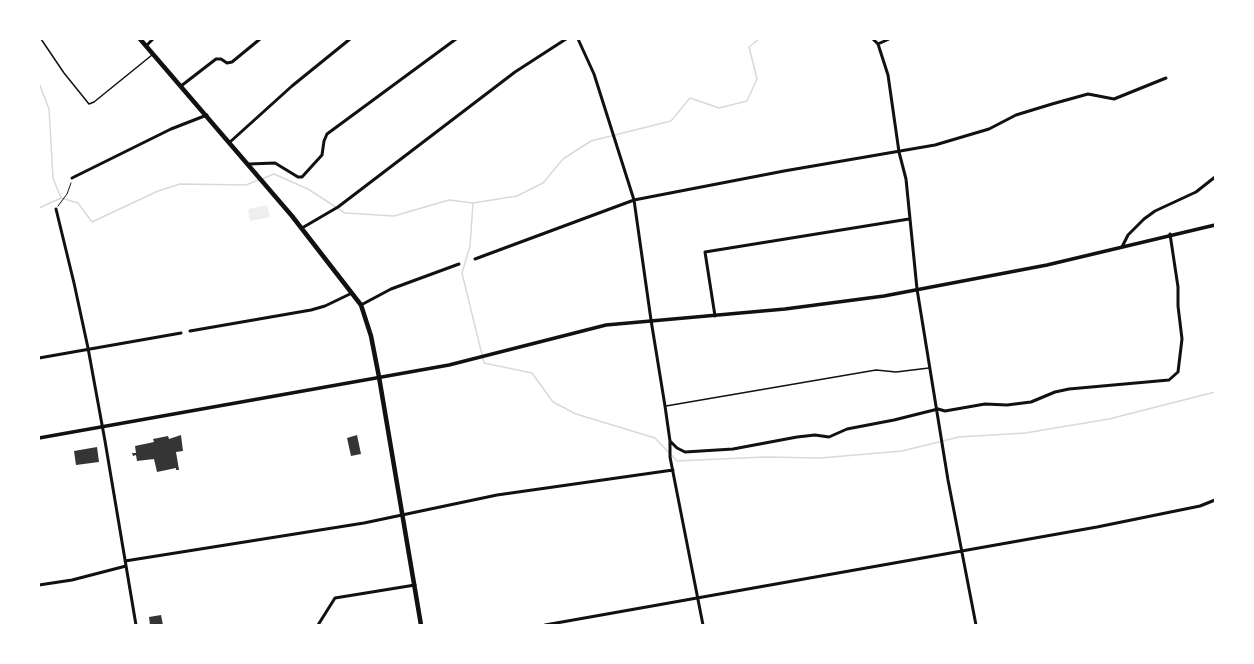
<!DOCTYPE html>
<html>
<head>
<meta charset="utf-8">
<style>
	body { margin:0 }
	#map { position:relative; width:1254px; height:664px; overflow:hidden; background:#fff; font-family:"Noto Sans",sans-serif }
	canvas { display:block }
	.frame { position:absolute; inset:0; border:40px solid #fff; pointer-events:none }
</style>
</head>
<body>
<div id="map">
<canvas width="1254" height="664"></canvas>
<div class="frame"></div>
</div>
<script>
const ctx = document.querySelector('canvas').getContext('2d');
ctx.lineJoin = 'round';
function paint(path, color) {
  ctx.fillStyle = color;
  ctx.fill(path, 'evenodd');
}
function poly(rows) {
  const path = new Path2D();
  for (const r of rows) {
    path.moveTo(r[0], r[1]);
    for (let i = 2; i < r.length; i += 2) path.lineTo(r[i], r[i + 1]);
  }
  return path;
}
function stroke(path, color, width, dash) {
  ctx.strokeStyle = color;
  ctx.lineWidth = width;
  ctx.lineCap = dash ? 'butt' : 'round';
  ctx.setLineDash(dash || []);
  ctx.stroke(path);
}
paint(poly([
	[267,205,270,217,250,221,248,209]
]), '#eee');
stroke(poly([
	[39,83,49,109,53,178,61,198,39,208],
	[262,179,274,174,308,189,345,213,394,216,449,200,473,203,517,196,543,183,563,159,591,141,671,121,690,98,719,108,747,101,757,79,749,47,759,39],
	[61,198,78,203,92,222,158,191,180,184,246,185,258,180],
	[473,203,470,246,462,273,484,363,532,373,553,402,576,414,655,438,677,461,764,457,820,458,902,451,959,437,1025,433,1109,419,1215,392]
]), '#d9d9d9', 1.5);
paint(poly([
	[181,435,183,451,176,452,179,470,176,470,176,468,157,472,154,459,137,461,136,455,133,456,132,453,136,453,135,446,154,442,153,439,168,436,169,439],
	[357,435,361,454,351,456,347,438],
	[97,447,99,462,76,465,74,451],
	[161,615,163,625,150,625,149,617]
]), '#353535');
stroke(poly([
	[58,206,67,194,71,183]
]), '#111', 1);
stroke(poly([
	[41,39,64,73,89,104,94,102,152,55],
	[666,406,876,370,896,372,929,368]
]), '#111', 1.5);
stroke(poly([
	[578,39,594,74,634,200,651,320,665,406,670,441,670,457,703,625],
	[873,39,878,44,888,75,899,152,906,179,917,289,948,480,976,625],
	[878,44,889,39],
	[146,46,153,39],
	[181,86,216,59,221,59,227,63,232,62,260,39],
	[230,142,292,86,350,39],
	[249,164,275,163,298,177,302,177,322,155,324,141,327,134,456,39],
	[72,178,171,129,207,115],
	[56,209,74,283,88,348,105,441,136,625],
	[302,228,338,207,515,72,566,39],
	[1122,247,1128,235,1144,219,1155,211,1196,192,1215,177],
	[475,259,634,200,784,171,935,145,989,129,1016,115,1052,104,1088,94,1114,99,1166,78],
	[361,305,391,289,459,264],
	[715,316,705,252,909,219],
	[190,331,311,310,325,306,352,293],
	[39,358,181,333],
	[670,441,677,448,685,452,733,449,797,437,815,435,829,437,847,429,894,420,938,409,945,411,985,404,1007,405,1031,402,1055,392,1069,389,1169,380,1178,372,1182,339,1178,306,1178,287,1170,234],
	[125,561,364,523,497,495,673,470],
	[39,585,72,580,126,566],
	[318,625,335,598,415,585],
	[545,625,1097,527,1200,506,1215,500]
]), '#111', 3);
stroke(poly([
	[39,438,449,365,606,325,785,309,884,296,1047,265,1215,225]
]), '#111', 3.5);
stroke(poly([
	[140,39,292,216,361,305,371,336,379,377,421,625]
]), '#111', 4.5);
</script>
</body>
</html>
